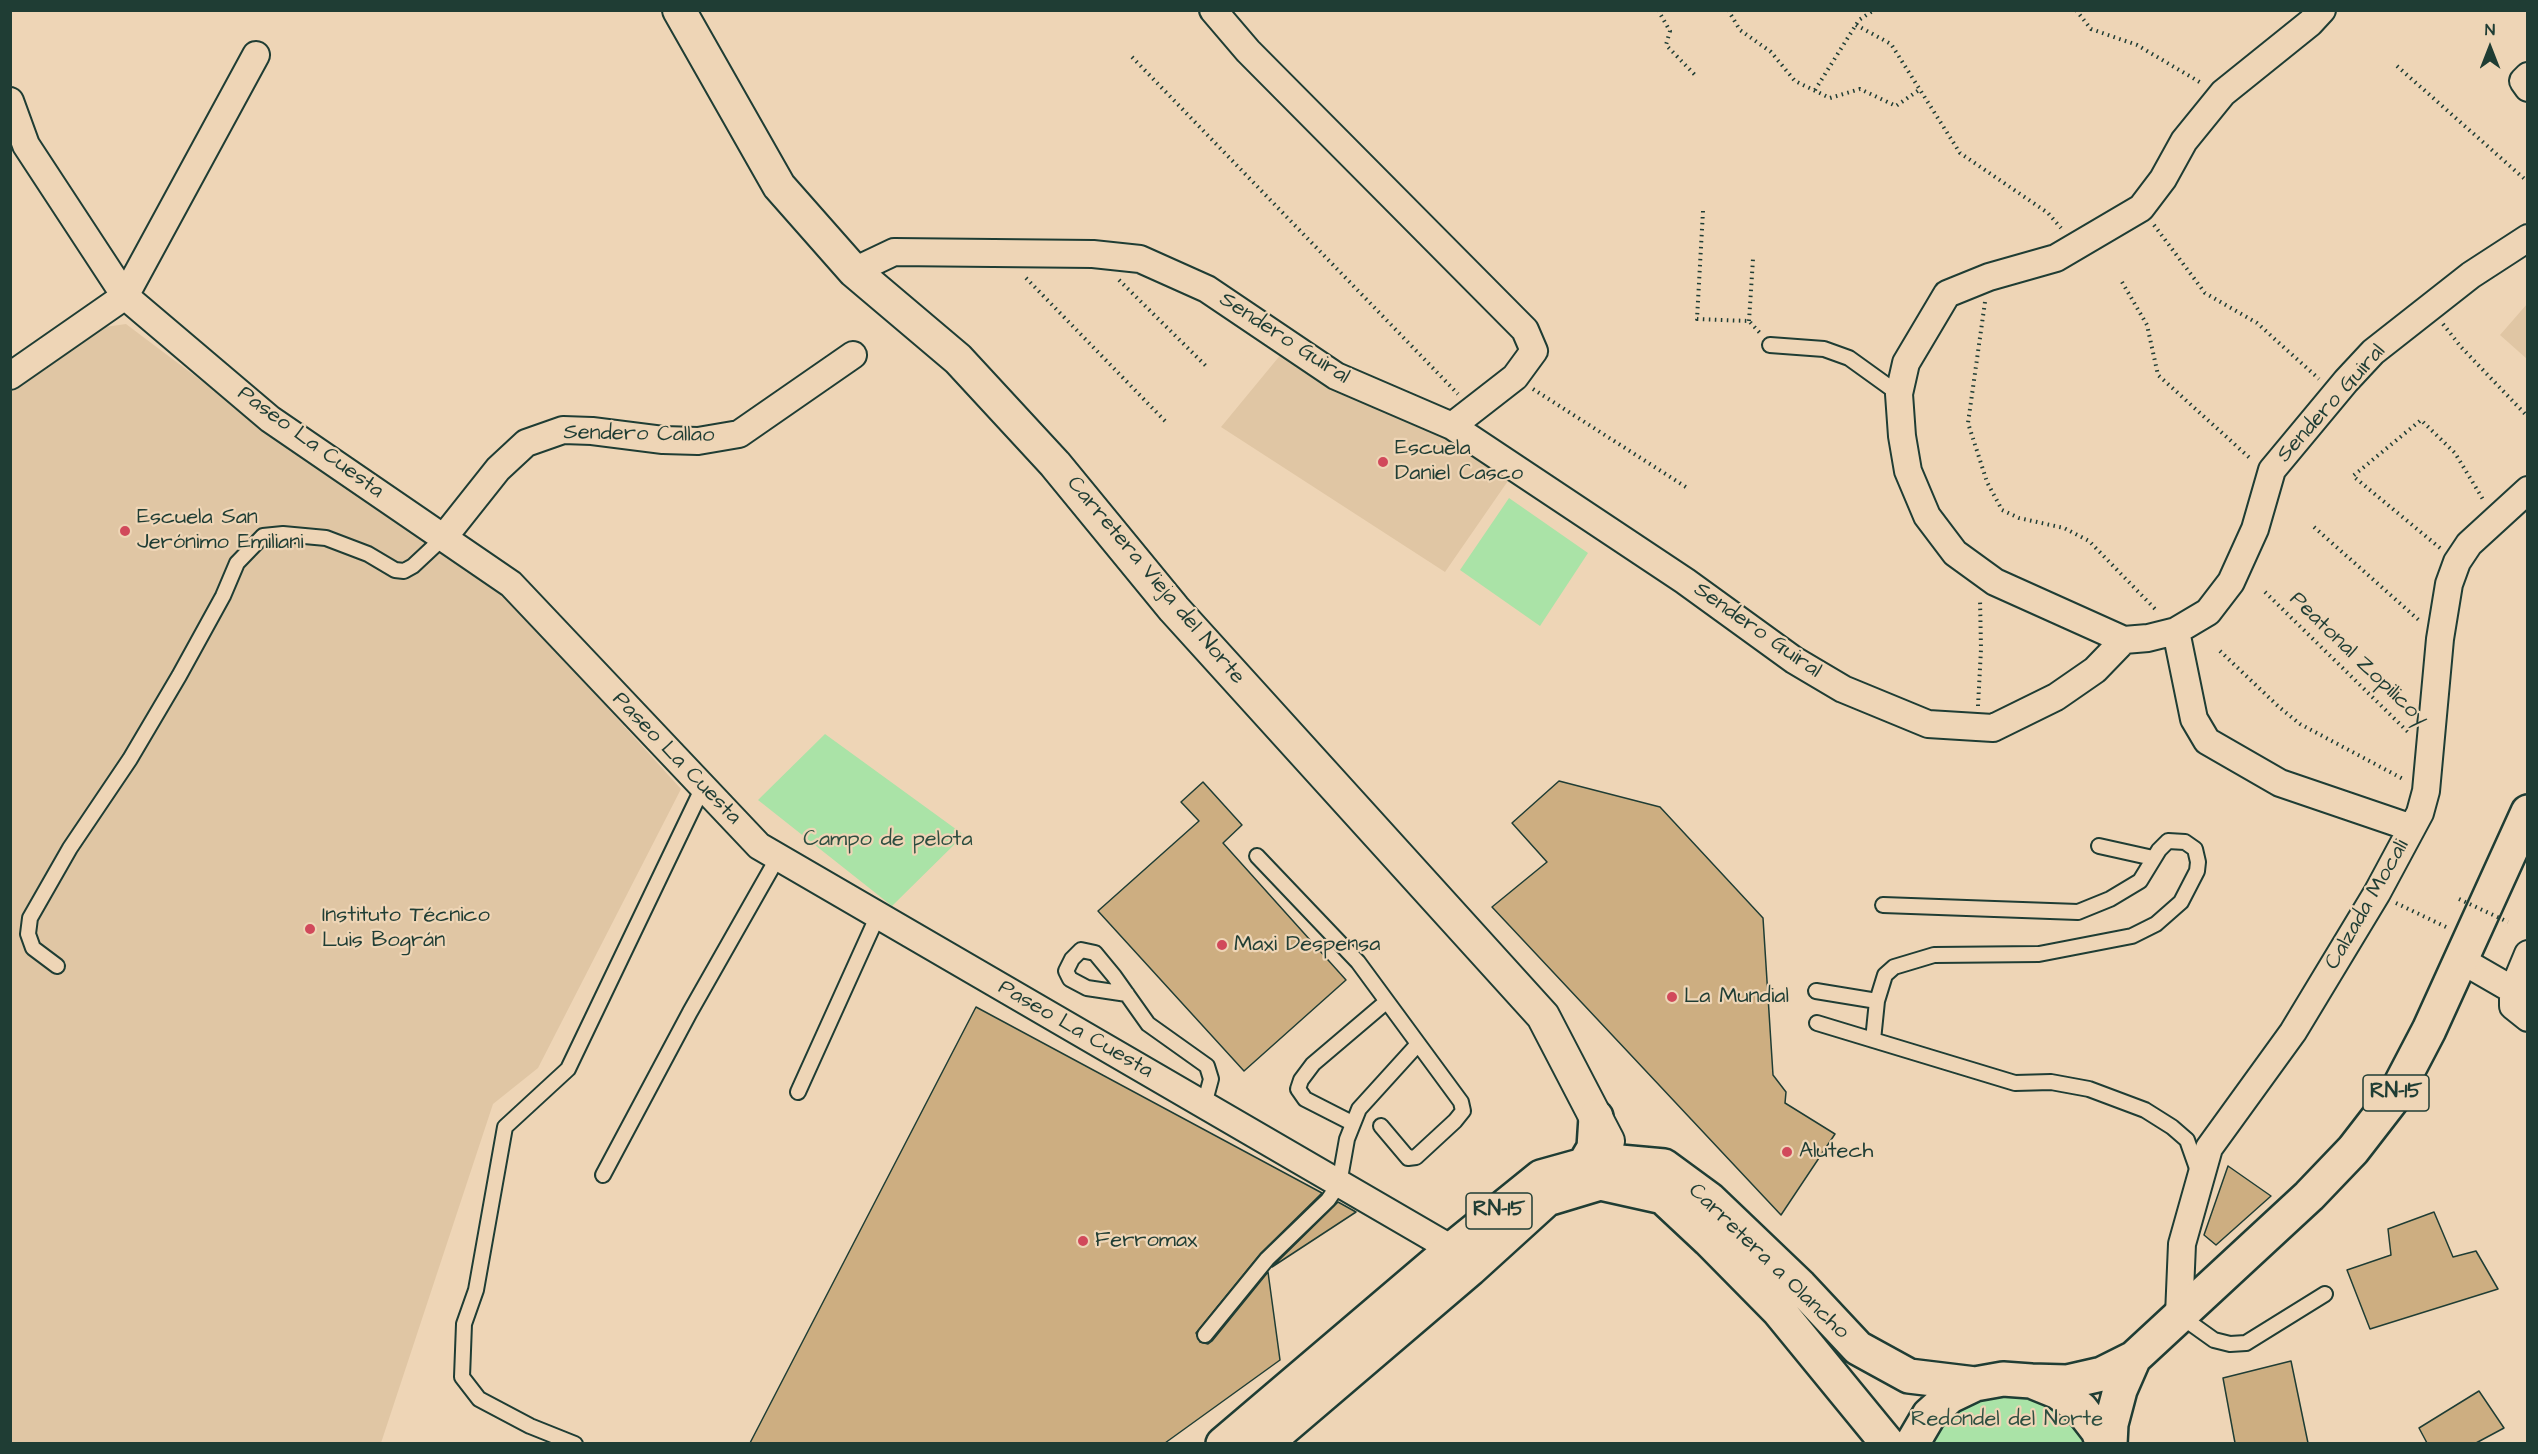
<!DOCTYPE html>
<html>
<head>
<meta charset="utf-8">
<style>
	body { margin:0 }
	#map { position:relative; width:2538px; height:1454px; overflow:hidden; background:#eed5b6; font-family:"Architects Daughter",sans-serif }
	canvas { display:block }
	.frame { position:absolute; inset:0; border:12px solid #1f3d34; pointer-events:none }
	.north { position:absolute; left:2460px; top:18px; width:60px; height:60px; -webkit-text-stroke:4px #eed5b6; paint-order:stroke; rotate:0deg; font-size:16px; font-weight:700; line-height:24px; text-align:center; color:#1f3d34 }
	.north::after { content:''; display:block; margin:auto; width:21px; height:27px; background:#1f3d34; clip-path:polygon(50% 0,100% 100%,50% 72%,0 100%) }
</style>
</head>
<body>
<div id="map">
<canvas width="2538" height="1454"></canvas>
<div class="frame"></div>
<div class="north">N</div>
</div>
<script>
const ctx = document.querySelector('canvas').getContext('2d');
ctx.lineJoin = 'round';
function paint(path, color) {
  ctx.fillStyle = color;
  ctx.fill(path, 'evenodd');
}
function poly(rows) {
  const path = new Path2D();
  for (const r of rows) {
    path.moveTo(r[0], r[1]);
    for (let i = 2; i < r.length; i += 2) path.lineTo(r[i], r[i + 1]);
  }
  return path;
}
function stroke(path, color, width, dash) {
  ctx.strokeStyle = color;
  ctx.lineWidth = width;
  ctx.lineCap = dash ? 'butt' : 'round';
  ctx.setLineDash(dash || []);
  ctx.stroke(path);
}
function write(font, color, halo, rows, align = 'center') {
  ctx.font = font + ' "Architects Daughter",sans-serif';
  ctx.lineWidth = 4.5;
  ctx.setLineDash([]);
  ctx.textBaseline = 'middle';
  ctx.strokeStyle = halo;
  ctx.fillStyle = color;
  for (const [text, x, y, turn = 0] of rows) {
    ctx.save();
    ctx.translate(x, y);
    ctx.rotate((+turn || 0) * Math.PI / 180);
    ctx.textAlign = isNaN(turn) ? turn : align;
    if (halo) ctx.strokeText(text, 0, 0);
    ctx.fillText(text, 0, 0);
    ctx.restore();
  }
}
paint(poly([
	[2527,304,2527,359,2500,335],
	[126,324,288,446,506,596,681,789,538,1068,493,1104,381,1443,11,1443,10,390,98,328],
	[1287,347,1456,435,1510,478,1445,572,1221,427]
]), '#e0c6a4');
paint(poly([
	[1509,498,1588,553,1540,626,1460,570],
	[825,734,964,835,892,906,758,800],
	[1996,1396,2025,1397,2052,1407,2073,1426,2083,1443,1931,1444,1945,1422,1968,1405]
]), '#aae3a7');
const building = poly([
	[1559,781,1660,807,1763,918,1773,1075,1786,1092,1785,1103,1835,1134,1781,1215,1492,907,1547,862,1512,823,1559,781],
	[1203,782,1242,825,1223,843,1346,980,1244,1071,1098,911,1199,821,1181,802,1203,782],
	[976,1007,1322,1193,1261,1253,1196,1333,1200,1342,1208,1344,1212,1341,1268,1272,1280,1360,1165,1443,750,1443,976,1007],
	[2228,1166,2271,1196,2216,1245,2204,1235,2228,1166],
	[1338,1202,1356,1212,1272,1267,1334,1206,1338,1202],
	[2434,1212,2453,1257,2476,1251,2498,1289,2370,1329,2347,1270,2391,1255,2388,1229,2434,1212],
	[2291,1361,2308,1443,2235,1443,2223,1378,2291,1361],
	[2479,1391,2504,1428,2476,1443,2427,1443,2419,1428,2479,1391]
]);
paint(building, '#cdae81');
stroke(building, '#1f3d34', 1.5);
const service = poly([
	[1770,345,1824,349,1849,358,1899,394],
	[2099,846,2153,858],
	[1257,856,1358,962,1461,1102,1463,1111,1455,1121,1416,1157,1408,1158,1381,1126],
	[57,966,33,948,28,934,30,918,70,848,130,759,179,676,223,596,237,563,263,536,283,534,326,538,368,554,395,570,404,571,413,566,444,537],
	[1816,991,1877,1001],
	[1127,994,1087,988,1070,979,1066,971,1072,959,1081,950,1095,953,1114,976,1148,1024,1207,1066,1211,1079,1204,1105],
	[1817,1023,2015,1083,2051,1082,2089,1089,2145,1110,2172,1127,2187,1140,2199,1174],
	[1873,1040,1877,1001,1885,975,1894,967,1934,955,2039,954,2132,936,2156,924,2181,902,2197,871,2198,862,2195,849,2185,842,2168,841,2159,850,2140,881,2110,899,2078,912,1883,905],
	[798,1092,878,915],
	[1352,1123,1305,1099,1298,1089,1301,1080,1313,1064,1386,1002],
	[603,1175,690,1012,778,857],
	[2179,1315,2214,1340,2230,1344,2246,1343,2325,1294],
	[1205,1335,1267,1259,1328,1200,1339,1184,1347,1139,1359,1109,1418,1044],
	[575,1444,530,1426,479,1399,462,1377,464,1324,476,1290,505,1127,568,1069,703,787]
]);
const minor = poly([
	[1213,10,1248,51,1525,330,1534,351,1515,377,1452,426],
	[2528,76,2523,81,2528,88],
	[10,101,26,145,125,296,270,419,511,584,759,846,1452,1249,1467,1260],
	[854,271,894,252,1093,254,1140,259,1207,289,1336,376,1452,426,1685,581,1794,660,1843,689,1928,724,1993,728,2056,697,2095,670,2124,640,2148,638,2176,631,2208,612,2231,582,2255,529,2272,470,2346,381,2373,352,2471,275,2528,238],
	[10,376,125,296,256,55],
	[444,537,498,469,526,443,563,430,592,431,663,440,698,441,739,434,853,355],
	[2176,631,2194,719,2207,741,2280,783,2412,828],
	[2124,640,1995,582,1955,553,1927,516,1908,471,1902,436,1899,394,1906,363,1947,294,1989,277,2056,258,2141,208,2163,179,2184,141,2223,93,2310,23,2322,10],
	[2528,954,2513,990,2513,1006,2528,1018],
	[2461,960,2513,990],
	[2179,1315,2182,1244,2209,1148,2293,1032,2377,893,2420,813,2426,791,2440,639,2449,584,2457,562,2469,544,2528,490]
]);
const tertiary = poly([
	[679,10,779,186,854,271,958,359,1055,464,1174,609,1543,1016,1608,1141]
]);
const primary = poly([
	[1584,1165,1594,1148,1596,1117],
	[2031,1381,2067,1382,2102,1374,2134,1358,2309,1196,2353,1150,2394,1097,2429,1030,2528,812],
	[1223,1444,1452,1249,1541,1177,1584,1165,1620,1162,1664,1166,1709,1199,1800,1286,1858,1348,1909,1376,1975,1384],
	[1265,1444,1470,1269,1547,1199,1600,1183,1663,1197,1709,1240,1779,1311,1888,1444],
	[1912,1444,1929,1415,1950,1396,1975,1384,2003,1379,2031,1381,2058,1392,2081,1409,2098,1431,2103,1444],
	[2110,1444,2111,1424,2120,1390,2134,1358]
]);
stroke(service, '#1f3d34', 18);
stroke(minor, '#1f3d34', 30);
stroke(tertiary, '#1f3d34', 36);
stroke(primary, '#1f3d34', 38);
stroke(poly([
	[1658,10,1670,31,1666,45,1696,76],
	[1728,10,1740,30,1771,52,1795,81,1830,98,1860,89,1896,106,1919,90],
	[2076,10,2091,29,2137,45,2203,84],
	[1856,25,1891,44,1960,153,2048,213,2061,228],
	[1132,57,1458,394],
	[2397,66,2528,182],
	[1815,90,1859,20,1874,10],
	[1703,211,1697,319,1749,321,1760,333],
	[2154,225,2205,293,2257,323,2319,379],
	[1026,278,1165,421],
	[1119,280,1207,367],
	[2122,282,2147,325,2158,375,2252,460],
	[1985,302,1968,423,1987,482,2002,510,2019,518,2064,528,2089,541,2157,611],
	[1749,321,1753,259],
	[2443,324,2461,347,2528,417],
	[1533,389,1689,489],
	[2314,527,2421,622],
	[2440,548,2353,476,2421,420,2455,453,2484,501],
	[2265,592,2408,732],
	[2220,651,2279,707,2300,724,2405,780],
	[1978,706,1981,649,1980,599],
	[2396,903,2446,927]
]), '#1f3d34', 4, [1.5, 4.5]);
stroke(service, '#eed5b6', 14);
stroke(minor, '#eed5b6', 26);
stroke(tertiary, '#eed5b6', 32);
stroke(primary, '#eed5b6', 33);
stroke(poly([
	[2459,899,2508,922]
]), '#1f3d34', 4, [1.5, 4.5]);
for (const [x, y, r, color] of [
	[1383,462,6,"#d1495b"],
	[125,531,6,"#d1495b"],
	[310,929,6,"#d1495b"],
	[1222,945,6,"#d1495b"],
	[1672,997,6,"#d1495b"],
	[1787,1152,6,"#d1495b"],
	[1083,1241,6,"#d1495b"]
]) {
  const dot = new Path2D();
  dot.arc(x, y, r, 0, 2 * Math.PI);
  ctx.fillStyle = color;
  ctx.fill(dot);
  stroke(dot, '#eed5b6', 2);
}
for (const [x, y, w] of [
	[2396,1093,66],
	[1499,1211,66]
]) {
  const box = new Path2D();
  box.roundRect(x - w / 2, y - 18, w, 36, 4.5);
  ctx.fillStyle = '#eed5b6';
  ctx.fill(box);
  stroke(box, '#1f3d34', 1.5);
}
write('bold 21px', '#1f3d34', null, [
	["RN-15",2396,1093],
	["RN-15",1499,1211]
]);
write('22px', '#1f3d34', '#eed5b6', [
	["Sendero Guiral",1284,339,33],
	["Sendero Guiral",2332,404,-48],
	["Sendero Callao",639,435,1],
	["Paseo La Cuesta",310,443,36],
	["Carretera Vieja del Norte",1155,581,50],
	["Sendero Guiral",1757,631,35],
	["Peatonal Zopilicoy",2358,660,44],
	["Paseo La Cuesta",676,759,46],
	["Calzada Mocali",2368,905,-60],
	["Paseo La Cuesta",1075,1030,30],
	["Carretera a Olancho",1768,1262,44]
]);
write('22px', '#1f3d34', '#eed5b6', [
	["Escuela",1395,449],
	["Daniel Casco",1395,474],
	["Escuela San",137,518],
	["Jerónimo Emiliani",137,543],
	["Instituto Técnico",322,916],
	["Luis Bográn",322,941],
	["Maxi Despensa",1234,945],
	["La Mundial",1684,997],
	["Alutech",1799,1152],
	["Ferromax",1095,1241]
], 'left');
write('22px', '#2d4e40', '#eed5b6', [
	["Campo de pelota",888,840],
	["Redondel del Norte",2007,1420]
]);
</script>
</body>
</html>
